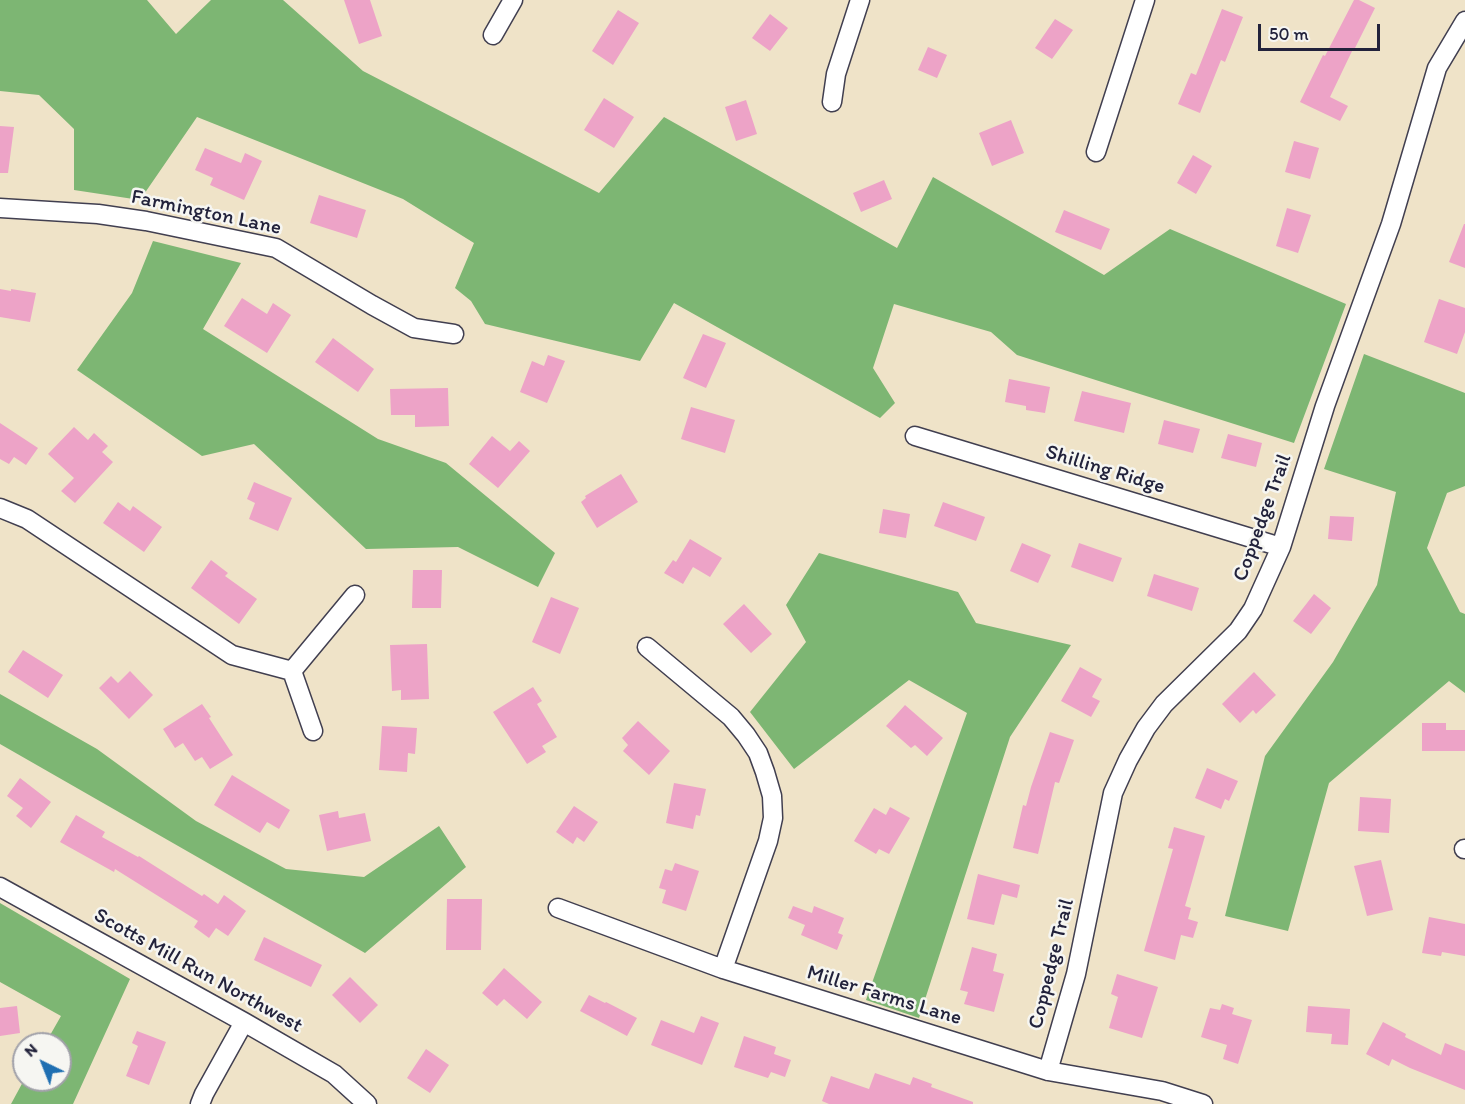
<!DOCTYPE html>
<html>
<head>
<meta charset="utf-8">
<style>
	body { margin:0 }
	#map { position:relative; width:1465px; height:1104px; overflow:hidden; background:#efe3c8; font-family:Itim,sans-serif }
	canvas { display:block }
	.north { position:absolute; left:12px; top:1032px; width:60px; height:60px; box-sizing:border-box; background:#f6f6f2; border:2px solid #a1a1a9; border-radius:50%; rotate:317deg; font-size:16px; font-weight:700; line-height:24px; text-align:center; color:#22223b }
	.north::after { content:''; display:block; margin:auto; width:21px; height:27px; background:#1f6fb2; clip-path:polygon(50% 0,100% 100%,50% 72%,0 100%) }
	.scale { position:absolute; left:1258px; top:24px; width:122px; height:27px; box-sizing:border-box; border:3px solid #22223b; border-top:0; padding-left:8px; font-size:18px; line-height:21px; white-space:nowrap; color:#22223b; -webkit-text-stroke:4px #f6f6f2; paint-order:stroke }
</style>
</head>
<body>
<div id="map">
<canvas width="1465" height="1104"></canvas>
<div class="north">N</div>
<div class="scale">50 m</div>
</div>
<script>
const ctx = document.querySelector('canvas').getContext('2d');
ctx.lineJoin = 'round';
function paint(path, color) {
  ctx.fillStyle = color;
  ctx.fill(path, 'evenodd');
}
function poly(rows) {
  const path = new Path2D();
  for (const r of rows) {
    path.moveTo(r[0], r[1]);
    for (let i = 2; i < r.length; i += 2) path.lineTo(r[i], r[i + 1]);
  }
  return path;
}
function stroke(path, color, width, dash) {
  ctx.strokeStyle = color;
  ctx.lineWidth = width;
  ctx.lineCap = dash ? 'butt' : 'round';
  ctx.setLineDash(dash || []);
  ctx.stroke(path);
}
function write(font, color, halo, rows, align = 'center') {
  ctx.font = font + ' Itim,sans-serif';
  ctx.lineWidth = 5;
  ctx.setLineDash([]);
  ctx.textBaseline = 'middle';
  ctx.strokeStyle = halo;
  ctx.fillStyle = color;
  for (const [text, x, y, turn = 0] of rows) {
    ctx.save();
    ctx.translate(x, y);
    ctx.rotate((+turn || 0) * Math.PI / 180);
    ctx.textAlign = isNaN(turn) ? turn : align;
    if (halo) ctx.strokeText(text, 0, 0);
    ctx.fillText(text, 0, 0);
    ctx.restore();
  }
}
paint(poly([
	[0,0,147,0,176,34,211,0,283,0,363,71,599,193,664,117,897,248,933,177,1104,275,1170,229,1346,304,1294,443,1017,355,991,332,894,304,873,368,895,403,880,418,674,303,640,361,485,324,471,301,455,288,474,243,403,199,197,117,140,200,74,190,74,129,39,95,0,91],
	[153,241,241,263,203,329,378,439,446,463,555,553,538,587,458,547,366,549,254,444,202,456,77,370,132,293],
	[1364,354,1465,393,1465,486,1447,493,1427,548,1460,612,1465,614,1465,693,1449,681,1329,783,1288,931,1225,916,1265,756,1333,662,1377,585,1396,492,1324,469],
	[819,553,958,592,976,623,1071,645,1010,737,919,1018,866,1000,967,713,909,680,794,769,750,712,806,642,786,605],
	[0,694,97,749,196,821,286,869,364,877,439,826,466,867,365,953,0,744],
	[0,903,130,979,73,1104,11,1104,24,1080,60,1080,60,1044,45,1044,61,1016,0,982]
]), '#7db673');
paint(poly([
	[344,0,370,0,382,36,359,44],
	[1354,0,1359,0,1375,8,1354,50,1353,49,1330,97,1348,106,1340,121,1300,102,1323,55,1325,56],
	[1222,9,1243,17,1225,62,1221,60,1200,113,1178,104,1191,73,1196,75],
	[618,10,639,23,613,65,592,51],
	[770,14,788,28,770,51,752,38],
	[1055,19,1073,30,1052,59,1035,48],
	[928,47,947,55,937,78,918,70],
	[604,98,634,117,614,148,584,130],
	[746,100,757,134,736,141,725,107],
	[1011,120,1024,153,992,166,979,133],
	[0,126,14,127,8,173,0,173],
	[1294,141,1319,148,1310,179,1285,172],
	[205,148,241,163,245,153,262,161,244,200,210,185,213,178,195,170],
	[1193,155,1212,166,1196,194,1177,183],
	[884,180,892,199,861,212,853,193],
	[319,195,366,210,357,238,310,223],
	[1287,208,1311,215,1298,253,1276,246],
	[1064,210,1110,229,1101,250,1055,232],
	[1464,224,1465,224,1465,268,1449,262],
	[0,289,11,291,11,289,36,293,30,322,0,317],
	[242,298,267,314,273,303,291,315,267,353,224,326],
	[1439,299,1465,308,1465,332,1457,354,1424,342],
	[703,334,726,343,706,388,683,378],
	[333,338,374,369,358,392,315,362],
	[548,355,565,361,547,403,520,392,532,361,544,366],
	[1009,379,1050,387,1045,413,1026,410,1026,406,1005,402],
	[448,388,449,426,415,427,415,415,391,415,390,389],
	[1082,391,1131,403,1124,433,1074,421],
	[691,407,735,420,725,453,681,439],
	[1164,420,1200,429,1193,453,1158,444],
	[0,423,38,448,26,465,14,457,9,464,0,459],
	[74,427,88,440,94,433,108,446,102,452,113,462,75,503,61,491,74,478,48,454],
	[1228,434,1262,443,1256,467,1221,458],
	[492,436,510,451,519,441,530,451,498,488,469,464],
	[621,474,638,502,597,528,581,502,586,498,585,496],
	[254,482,292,498,278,531,249,519,255,503,247,499],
	[118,502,130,511,133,506,162,527,144,552,103,523],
	[943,502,985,517,976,541,934,526],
	[883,509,910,514,906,538,879,533],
	[1330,516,1354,517,1352,541,1328,539],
	[690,539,722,558,710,577,693,567,683,584,664,573,673,560,676,562],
	[1022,543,1051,555,1038,583,1010,571],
	[1079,543,1122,558,1113,582,1071,567],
	[211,560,228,573,225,576,257,599,239,624,191,588],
	[413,570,442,570,441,608,412,608],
	[1154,574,1199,588,1192,611,1147,596],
	[1314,594,1331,608,1311,634,1293,621],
	[551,597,579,608,560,654,532,642],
	[744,604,772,634,751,653,723,624],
	[427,644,429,699,401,700,401,690,392,691,390,645],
	[23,650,63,675,48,698,8,672],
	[1080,667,1102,679,1092,697,1100,701,1091,717,1061,701],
	[130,671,153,695,129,719,99,688,111,676,118,683],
	[1254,672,1276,695,1256,714,1253,710,1240,723,1222,704],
	[533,687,542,701,537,704,557,737,542,746,546,752,527,764,493,712],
	[202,704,211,717,209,718,233,755,210,769,202,757,195,761,183,743,175,748,163,729],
	[905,705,943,738,927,756,915,745,911,748,886,726],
	[638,721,670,751,649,775,623,751,628,745,622,738],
	[1422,723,1446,723,1446,730,1465,730,1465,751,1422,751],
	[382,726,417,728,415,754,408,753,407,772,379,770],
	[1050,732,1074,740,1059,783,1055,782,1038,854,1013,848,1023,805,1026,806,1031,787],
	[1207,768,1238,781,1229,801,1225,799,1221,809,1195,798],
	[232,775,290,810,279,829,267,822,260,833,214,805],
	[20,778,51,802,31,828,16,816,23,808,7,796],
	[674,783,706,789,700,816,696,815,693,829,666,823],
	[1360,797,1391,799,1389,833,1358,831],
	[574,806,598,822,584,842,577,837,573,844,556,832],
	[890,807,910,818,889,854,879,849,876,854,854,841,874,808,886,815],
	[338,811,339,818,365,813,371,841,327,851,319,815],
	[76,815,105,832,102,837,138,857,139,856,202,896,204,894,218,904,224,895,246,911,228,936,216,928,209,938,194,927,198,921,115,869,114,872,60,842],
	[1174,827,1205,836,1185,906,1191,908,1188,919,1198,922,1193,938,1181,935,1175,960,1144,951,1173,849,1168,848],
	[1381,860,1393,910,1367,916,1354,866],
	[675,863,699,871,686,911,662,903,666,890,659,888,665,869,672,871],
	[978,874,1020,885,1017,898,1002,894,994,925,967,919],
	[447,899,482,899,481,950,446,950],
	[793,906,812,913,814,906,844,918,838,933,843,935,837,950,801,935,805,925,788,918],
	[1429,917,1465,924,1465,956,1442,952,1441,956,1422,953],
	[264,937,322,965,311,987,254,960],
	[972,947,997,954,993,971,1004,974,994,1012,964,1004,968,992,960,990],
	[504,968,542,1002,527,1019,504,999,497,1006,482,993],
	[1117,974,1158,987,1142,1038,1109,1028,1118,997,1111,994],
	[350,977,378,1005,360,1023,332,995],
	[589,995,605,1003,606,1002,637,1018,627,1036,580,1011],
	[1222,1004,1234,1008,1232,1014,1252,1020,1238,1064,1223,1059,1227,1045,1201,1037,1210,1008,1220,1010],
	[17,1006,20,1033,0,1036,0,1008],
	[1308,1006,1350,1009,1348,1045,1331,1044,1332,1034,1306,1032],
	[701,1016,719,1023,702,1065,651,1045,661,1020,694,1033],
	[1383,1022,1406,1034,1405,1037,1441,1055,1445,1043,1465,1051,1465,1090,1410,1068,1392,1059,1389,1066,1366,1054],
	[137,1031,166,1042,149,1085,126,1076,138,1046,132,1043],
	[744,1036,776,1047,774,1054,791,1060,785,1077,771,1072,768,1078,734,1067],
	[426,1049,449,1065,430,1093,407,1078],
	[875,1073,910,1085,913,1077,932,1084,931,1087,973,1102,973,1104,829,1104,822,1101,831,1076,869,1089]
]), '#eda3c7');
const street = poly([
	[493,35,513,0],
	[832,102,836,74,860,0],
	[1096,152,1145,0],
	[0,208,98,214,146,221,276,248,372,305,414,328,454,334],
	[915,436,1281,547],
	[0,508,27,519,232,655,292,671,355,595],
	[647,647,731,717,746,735,758,753,765,772,772,796,773,818,768,841,723,969],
	[292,671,313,731],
	[1464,849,1465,849],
	[0,887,244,1022,334,1074,367,1104],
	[558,908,723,969,1048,1071,1162,1091,1203,1104],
	[1048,1071,1076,974,1113,793,1128,760,1146,728,1164,704,1238,631,1253,609,1281,547,1325,406,1391,224,1437,68,1465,21],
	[200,1104,204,1094,244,1022]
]);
stroke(street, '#413f50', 21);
stroke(street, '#fff', 18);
write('21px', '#22223b', '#f6f6f2', [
	["Farmington Lane",206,213,12],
	["Shilling Ridge",1105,470,17],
	["Coppedge Trail",1263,518,-70],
	["Coppedge Trail",1052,964,-76],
	["Scotts Mill Run Northwest",198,971,29],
	["Miller Farms Lane",884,996,17]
]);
</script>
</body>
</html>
